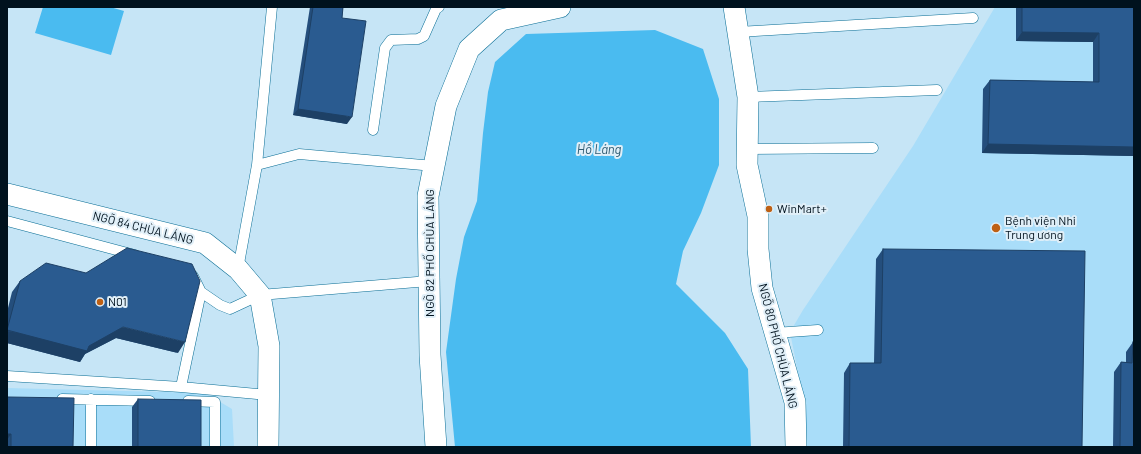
<!DOCTYPE html>
<html>
<head>
<meta charset="utf-8">
<style>
	body { margin:0 }
	#map { position:relative; width:1141px; height:454px; overflow:hidden; background:#c6e5f6; font-family:Barlow,sans-serif }
	canvas { display:block }
	.frame { position:absolute; inset:0; border:8px solid #00121e; pointer-events:none }
</style>
</head>
<body>
<div id="map">
<canvas width="1141" height="454"></canvas>
<div class="frame"></div>
</div>
<script>
const ctx = document.querySelector('canvas').getContext('2d');
ctx.lineJoin = 'round';
function paint(path, color) {
  ctx.fillStyle = color;
  ctx.fill(path, 'evenodd');
}
function poly(rows) {
  const path = new Path2D();
  for (const r of rows) {
    path.moveTo(r[0], r[1]);
    for (let i = 2; i < r.length; i += 2) path.lineTo(r[i], r[i + 1]);
  }
  return path;
}
function stroke(path, color, width, dash) {
  ctx.strokeStyle = color;
  ctx.lineWidth = width;
  ctx.lineCap = dash ? 'butt' : 'round';
  ctx.setLineDash(dash || []);
  ctx.stroke(path);
}
function write(font, color, halo, rows, align = 'center') {
  ctx.font = font + ' Barlow,sans-serif';
  ctx.lineWidth = 4;
  ctx.setLineDash([]);
  ctx.textBaseline = 'middle';
  ctx.strokeStyle = halo;
  ctx.fillStyle = color;
  for (const [text, x, y, turn = 0] of rows) {
    ctx.save();
    ctx.translate(x, y);
    ctx.rotate((+turn || 0) * Math.PI / 180);
    ctx.textAlign = isNaN(turn) ? turn : align;
    if (halo) ctx.strokeText(text, 0, 0);
    ctx.fillText(text, 0, 0);
    ctx.restore();
  }
}
paint(poly([
	[995,7,1134,7,1134,447,804,447,802,393,790,332,803,310,913,146],
	[7,388,205,393,232,409,234,447,7,447]
]), '#a9ddf9');
paint(poly([
	[43,7,110,7,124,11,111,55,35,33],
	[655,30,703,49,719,99,719,165,701,213,683,251,676,284,725,333,748,369,751,447,455,447,446,352,456,279,464,237,477,201,483,133,488,92,495,62,526,34]
]), '#4abbf0');
const service = poly([
	[738,32,973,18],
	[748,97,937,90],
	[373,130,385,48,391,40,418,39,424,36,436,9,439,7],
	[747,149,873,148],
	[257,165,299,154,434,166],
	[7,221,135,255],
	[238,269,257,165,272,7],
	[193,276,201,292,220,305,230,309,260,295,429,281],
	[774,333,818,330],
	[7,376,181,387,201,292],
	[181,387,268,395],
	[62,399,150,401],
	[188,401,215,402,215,447],
	[91,447,91,399]
]);
const minor = poly([
	[734,7,748,97,747,165,758,216,758,249,762,288,795,402,796,447],
	[7,194,205,243,238,269,260,295,269,346,268,447],
	[436,447,430,355,428,196,446,106,469,49,501,20,560,7]
]);
stroke(service, '#0a6e95', 11);
stroke(minor, '#0a6e95', 22);
stroke(service, '#fff', 10);
stroke(minor, '#fff', 21);
paint(poly([
	[310,7,343,7,342,18,347,124,293,115],
	[1016,7,1134,7,1134,156,982,153,983,89,990,80,1093,82,1093,42,1016,41],
	[883,249,1082,447,843,447,844,373,850,363,874,363,876,259],
	[20,281,178,353,116,338,85,354,80,362,7,343,7,312,12,292],
	[1133,342,1134,447,1113,447,1114,372,1121,362,1126,362,1126,352],
	[7,397,73,447,7,447],
	[138,399,201,447,132,447,132,407]
]), '#244e7c');
paint(poly([
	[1022,32,1099,33,1093,42,1016,41],
	[298,109,352,117,347,124,293,115],
	[988,144,1134,147,1134,156,982,153],
	[123,327,185,342,178,353,116,338,85,354,80,362,7,343,7,331,89,346],
	[7,434,11,434,7,440]
]), '#1d4065');
const building = poly([
	[313,7,343,7,342,18,366,21,352,117,298,109,313,7],
	[1022,7,1134,7,1134,147,988,144,990,80,1099,82,1099,33,1022,32,1022,7],
	[127,248,192,264,200,281,185,342,123,327,89,346,87,351,7,330,20,281,46,263,86,273,127,248],
	[883,249,1085,251,1082,447,849,447,850,363,881,363,883,249],
	[1133,342,1134,342,1134,447,1120,447,1121,362,1132,363,1133,342],
	[7,397,74,398,73,447,11,447,11,434,7,434,7,397],
	[138,399,201,400,201,447,138,447,138,399]
]);
paint(building, '#2a5b90');
stroke(building, '#1d4065', 1);
for (const [x, y, r, color] of [
	[769,209,4,"#be6014"],
	[996,228,5,"#be6014"],
	[100,302,4,"#be6014"]
]) {
  const dot = new Path2D();
  dot.arc(x, y, r, 0, 2 * Math.PI);
  ctx.fillStyle = color;
  ctx.fill(dot);
  stroke(dot, '#e0eff8', 1.5);
}
write('12px', '#00121e', '#e0eff8', [
	["WinMart+",777,209],
	["Bệnh viện Nhi",1005,221],
	["Trung ương",1005,235],
	["N01",108,302]
], 'left');
write('12px', '#00121e', '#e0eff8', [
	["NGÕ 84 CHÙA LÁNG",143,228,14],
	["NGÕ 82 PHỐ CHÙA LÁNG",430,253,-90],
	["NGÕ 80 PHỐ CHÙA LÁNG",778,346,76]
]);
write('italic 13px', '#2d5b72', '#e0eff8', [
	["Hồ Láng",599,150]
]);
</script>
</body>
</html>
